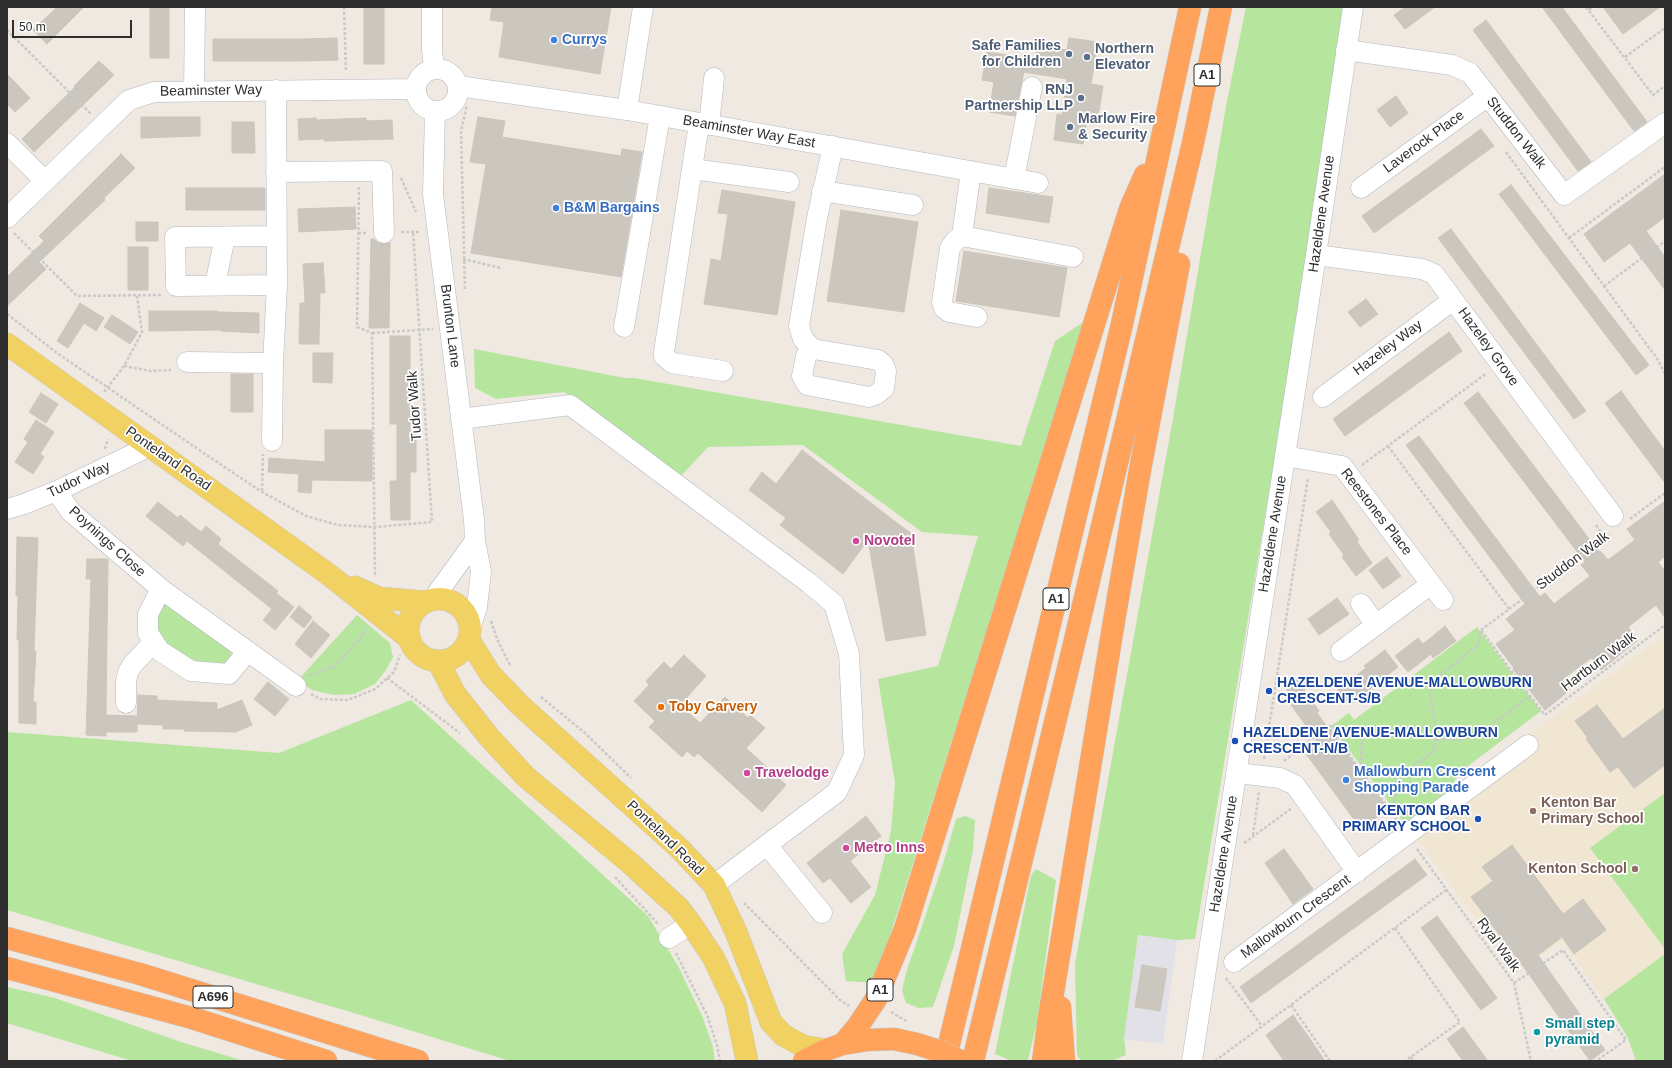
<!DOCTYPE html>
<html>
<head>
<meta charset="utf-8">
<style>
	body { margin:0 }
	#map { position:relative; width:1672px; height:1068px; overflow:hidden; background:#efe9e1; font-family:Helvetica,sans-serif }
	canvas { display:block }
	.frame { position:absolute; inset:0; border:8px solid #2e2e2e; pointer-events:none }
	.scale { position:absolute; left:12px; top:20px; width:120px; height:18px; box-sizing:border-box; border:2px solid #2e2e2e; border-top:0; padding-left:5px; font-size:12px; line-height:14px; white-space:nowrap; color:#2e2e2e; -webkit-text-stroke:3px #fff; paint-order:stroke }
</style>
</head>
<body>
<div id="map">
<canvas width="1672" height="1068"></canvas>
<div class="frame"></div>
<div class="scale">50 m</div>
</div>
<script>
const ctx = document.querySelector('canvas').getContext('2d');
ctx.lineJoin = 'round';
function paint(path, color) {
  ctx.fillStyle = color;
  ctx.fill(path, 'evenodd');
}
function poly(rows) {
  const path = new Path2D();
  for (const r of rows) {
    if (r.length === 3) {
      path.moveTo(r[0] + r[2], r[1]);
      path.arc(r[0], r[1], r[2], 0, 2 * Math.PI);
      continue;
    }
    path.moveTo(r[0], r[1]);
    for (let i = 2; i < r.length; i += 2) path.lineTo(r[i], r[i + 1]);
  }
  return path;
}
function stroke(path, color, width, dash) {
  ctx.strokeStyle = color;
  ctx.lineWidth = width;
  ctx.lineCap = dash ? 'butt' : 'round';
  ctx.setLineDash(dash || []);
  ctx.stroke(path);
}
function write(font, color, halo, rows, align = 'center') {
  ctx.font = font + ' Helvetica,sans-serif';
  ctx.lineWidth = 3.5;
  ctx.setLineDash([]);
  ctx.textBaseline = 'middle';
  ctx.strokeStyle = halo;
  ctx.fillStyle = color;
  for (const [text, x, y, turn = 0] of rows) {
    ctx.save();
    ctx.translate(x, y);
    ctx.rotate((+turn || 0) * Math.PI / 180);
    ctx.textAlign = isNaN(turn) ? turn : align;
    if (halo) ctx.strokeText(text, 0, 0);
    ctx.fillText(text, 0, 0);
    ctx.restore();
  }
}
paint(poly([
	[1138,935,1177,940,1163,1044,1124,1039]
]), '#e3e1e8');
paint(poly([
	[1665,635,1665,1061,1636,1061,1628,1038,1604,999,1562,941,1517,974,1406,825]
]), '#f0e6d1');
paint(poly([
	[1246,7,1345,7,1303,287,1195,939,1177,940,1138,935,1124,1039,1126,1055,1112,1061,1081,1061,1077,1055,1075,964,1172,424,1226,106],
	[1085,321,875,983,846,981,842,954,875,895,891,831,895,783,878,679,938,666,978,536,922,532,803,445,708,447,681,476,564,392,496,399,475,388,474,349,625,378,634,378,1021,446,1055,341],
	[167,603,232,651,229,664,223,668,190,659,154,635,155,609],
	[357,615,390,643,393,657,386,670,375,684,354,694,334,695,312,690,298,680],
	[1477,627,1541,711,1460,772,1445,796,1406,825,1331,726,1349,713,1354,720],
	[411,700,648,916,678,966,703,1018,713,1047,715,1061,510,1061,357,1014,7,910,7,732,279,753],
	[1665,793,1665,949,1590,848],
	[965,816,975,820,973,850,954,946,933,1007,919,1008,906,1003,902,991,906,973,943,864,956,819],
	[1036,869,1056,880,1053,903,1037,1022,1028,1060,1012,1061,995,1054,1031,875],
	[1665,954,1665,1061,1636,1061,1628,1038,1604,999],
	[7,987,55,998,181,1042,244,1061,132,1061,7,1023]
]), '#b6e59e');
const building = poly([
	[57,7,84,7,47,44,33,30,57,7],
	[150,7,169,7,169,58,150,58,150,7],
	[364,7,384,7,384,64,364,64,364,7],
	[492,7,611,7,600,74,499,57,504,22,490,20,492,7],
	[1405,7,1435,7,1405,29,1394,15,1405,7],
	[1542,7,1562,7,1647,122,1634,131,1542,7],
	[1603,7,1660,7,1623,34,1603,7],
	[1486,20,1591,162,1578,171,1473,30,1486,20],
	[337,38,338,60,299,61,213,61,213,39,303,39,337,38],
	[1069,38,1098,42,1091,84,1103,86,1098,117,1087,116,1083,144,1054,140,1057,114,1062,115,1067,79,1024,72,1015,116,989,112,994,82,982,80,987,52,1035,59,1037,46,1067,50,1069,38],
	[99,61,114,75,34,152,22,139,75,87,74,86,99,61],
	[7,74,30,98,15,112,7,104,7,74],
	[1396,96,1408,113,1390,127,1377,110,1396,96],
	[141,117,200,117,200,136,141,138,141,117],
	[478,117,505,121,502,137,621,156,622,149,642,152,621,277,471,253,486,164,470,162,478,117],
	[316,118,316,120,366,118,366,121,392,120,393,139,324,141,324,139,299,140,298,119,316,118],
	[232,122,254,122,255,153,232,153,232,122],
	[1481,129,1494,146,1374,233,1362,216,1481,129],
	[121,154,135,168,104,198,105,200,39,262,46,269,7,306,7,277,44,241,39,236,121,154],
	[1665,174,1665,217,1646,231,1665,257,1665,290,1630,243,1604,262,1584,234,1665,174],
	[1511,185,1649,365,1636,375,1499,194,1511,185],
	[186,188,265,188,265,210,186,210,186,188],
	[989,188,1053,197,1049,223,986,213,989,188],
	[722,190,795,202,777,315,704,304,711,259,721,261,728,214,718,213,722,190],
	[355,207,356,229,299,232,298,209,355,207],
	[841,210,918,222,904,312,827,301,841,210],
	[136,222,158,222,158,241,136,241,136,222],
	[1451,229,1586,411,1574,419,1438,238,1451,229],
	[371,239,374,239,378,243,384,244,390,243,389,328,369,328,371,239],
	[128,247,148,247,148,290,128,290,128,247],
	[964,251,1067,268,1059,317,956,301,964,251],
	[323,263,325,293,320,293,319,344,299,344,300,303,305,303,303,264,323,263],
	[1366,299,1378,314,1360,327,1348,312,1366,299],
	[80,303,104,318,96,331,84,323,68,348,57,341,80,303],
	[149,311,217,311,217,312,259,313,259,333,221,331,221,330,149,331,149,311],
	[112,315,138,332,130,344,104,327,112,315],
	[1449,332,1462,351,1345,436,1333,419,1449,332],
	[390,336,410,336,410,432,416,432,416,472,410,472,410,520,391,520,390,481,397,481,397,424,390,424,390,336],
	[313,353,333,353,332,383,313,382,313,353],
	[231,374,253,374,253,412,231,412,231,374],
	[1621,391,1665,451,1665,483,1605,403,1621,391],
	[1478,392,1599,552,1600,551,1608,560,1635,540,1627,529,1665,501,1665,556,1658,562,1665,571,1665,618,1656,605,1628,627,1638,640,1601,670,1591,658,1562,680,1570,690,1545,710,1513,669,1514,668,1496,644,1515,630,1506,619,1525,604,1406,445,1419,436,1540,597,1545,593,1554,604,1590,576,1581,565,1585,562,1464,403,1478,392],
	[41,393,58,404,46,423,29,412,41,393],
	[36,420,54,432,40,454,44,457,33,474,15,462,28,442,24,439,36,420],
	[325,430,372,430,372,481,312,480,311,493,298,492,299,474,268,472,269,458,325,462,325,430],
	[802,450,897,523,911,533,926,635,886,641,868,540,843,574,780,525,786,518,749,490,762,472,776,484,802,450],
	[1332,500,1359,540,1357,542,1372,563,1356,576,1342,557,1344,555,1329,534,1331,532,1316,512,1332,500],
	[158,502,178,518,180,515,201,532,206,526,221,539,218,544,278,591,276,593,294,607,275,630,263,620,272,609,187,541,183,546,146,516,158,502],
	[17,537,38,538,34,651,36,651,33,702,36,702,36,724,19,723,19,640,17,640,18,596,16,596,17,537],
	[1387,557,1401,576,1383,589,1369,570,1387,557],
	[87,559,108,559,106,715,137,716,137,732,106,732,106,736,86,735,91,579,86,579,87,559],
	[1337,598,1349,614,1319,635,1308,619,1337,598],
	[299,606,312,617,304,628,290,617,299,606],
	[313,621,330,635,311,658,295,644,313,621],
	[1445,626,1456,641,1433,658,1431,654,1408,672,1395,656,1418,638,1423,644,1445,626],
	[1385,650,1398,667,1350,705,1338,690,1366,668,1364,666,1385,650],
	[684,655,706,676,680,705,700,723,725,697,748,718,750,715,765,728,746,748,786,785,762,812,698,753,694,757,687,751,682,757,649,727,655,721,634,701,649,685,646,681,664,662,671,669,684,655],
	[1302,675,1310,685,1304,690,1319,711,1317,713,1388,809,1361,829,1304,751,1317,741,1289,702,1293,699,1285,687,1302,675],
	[268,682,289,699,275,716,254,699,268,682],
	[138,695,157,696,157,700,217,703,217,710,242,700,252,725,236,732,184,731,184,729,163,729,163,725,137,724,138,695],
	[1597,705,1623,739,1665,708,1665,765,1634,788,1618,767,1610,772,1586,739,1588,738,1575,721,1597,705],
	[866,816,881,836,850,861,871,887,851,903,830,878,823,883,807,863,866,816],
	[1512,845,1563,914,1583,899,1606,930,1574,954,1562,937,1538,955,1605,1050,1590,1061,1523,966,1471,897,1493,881,1482,867,1512,845],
	[1284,849,1313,889,1293,904,1265,863,1284,849],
	[1415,859,1427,875,1251,1003,1240,987,1415,859],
	[1437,916,1497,998,1481,1010,1421,928,1437,916],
	[1142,965,1167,969,1160,1011,1135,1007,1142,965],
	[1293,1015,1308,1036,1325,1061,1284,1061,1266,1035,1293,1015],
	[1463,1027,1488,1061,1463,1061,1447,1039,1463,1027]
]);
paint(building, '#cbc7bf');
stroke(building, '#cbc5ba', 1);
const minor = poly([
	[432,7,432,50,434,69],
	[1346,50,1452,65,1470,73,1564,195,1665,123],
	[437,90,21],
	[458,86,627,110,1038,183],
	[194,91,195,7],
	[627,110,643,7],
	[435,111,433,194,474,520,475,541,481,572,477,607,470,628],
	[699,123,664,352,664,356,672,363,723,371],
	[709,125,714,78],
	[7,143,45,181],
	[692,169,789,182],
	[971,171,962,236,1073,257],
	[276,172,382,171,384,233],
	[1014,179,1032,87],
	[1361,188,1488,96],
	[822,191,913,205],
	[7,218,129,100,154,92,416,89],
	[276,236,175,237,176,286,277,285],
	[962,236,955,241,950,248,942,302,944,308,949,312,977,317],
	[1316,255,1422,269,1434,274,1613,516],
	[215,285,225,237],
	[624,327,660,116],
	[813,349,878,360,883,364,886,371,884,388,877,394,869,397,807,385,802,376,806,356,808,352,813,349,803,339,799,326,817,218,833,146],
	[187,362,273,363],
	[1323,397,1453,300],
	[461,419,570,405,809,583,834,604,849,654,854,755,837,792,714,885],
	[272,441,273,363,277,285,276,90],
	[1285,456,1342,466,1443,600],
	[59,490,62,499,71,512,161,589,296,686],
	[7,509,24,504,59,490,150,446],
	[161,589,148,614,148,633,160,651,191,671,229,674,247,652],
	[433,599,475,541],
	[1361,604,1376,625],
	[1341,651,1431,584],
	[126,703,126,681,128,672,133,664,154,642],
	[1237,773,1280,778,1295,785,1357,872],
	[767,845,822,913],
	[669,938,691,924],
	[1234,962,1528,745],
	[1192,1061,1316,255,1353,7]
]);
const major = poly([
	[7,344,328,574,410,639],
	[355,587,379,598,425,602],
	[439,630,31],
	[469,640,491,675,521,706,679,848,714,885,736,932,771,1022,783,1035,803,1046,826,1050],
	[438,661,455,694,489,737,526,777,630,863,679,908,691,924,713,957,735,1003,747,1061]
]);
const highway = poly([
	[7,938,140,974,418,1061],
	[7,968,192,1018,326,1061],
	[1060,1007,1064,1061],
	[843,1044,858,1026,876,999,905,929,1130,209,1145,175],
	[804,1061,826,1050,843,1044,868,1040,894,1039],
	[945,1061,1122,324,1190,7],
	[973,1061,1074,644,1193,143,1221,7],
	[1043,1061,1049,1017,1115,615,1140,470,1179,264]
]);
stroke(minor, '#b4b7c1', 21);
stroke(major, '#c9c9c9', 23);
stroke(highway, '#c9c9c9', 23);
stroke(poly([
	[344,7,346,72],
	[1586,7,1653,95,1665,86],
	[1589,10,1593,7],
	[7,30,91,114],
	[1625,57,1665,28],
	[1506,152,1658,360,1665,374],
	[401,178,416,212],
	[359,187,357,327,372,333,375,577],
	[401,232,420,232],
	[14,233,77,296,162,295],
	[358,233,368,233],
	[1569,238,1665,167],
	[463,259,501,268],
	[1604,286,1665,241],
	[465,289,461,131,467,105],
	[7,314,57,353,208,456,262,492,306,516,338,525,375,527,432,522,413,232],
	[372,333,433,329],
	[124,366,151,371,171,370],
	[104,392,124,366,142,332,137,296],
	[1388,446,1509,609],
	[105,449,108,439],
	[1362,465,1487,373],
	[262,491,263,454],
	[1630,519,1665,493],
	[1596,525,1605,538],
	[491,621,497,639,511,667],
	[1481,630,1610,534],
	[309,676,337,665,367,629],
	[387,678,460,733],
	[311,694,320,699,348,700,375,689,394,672,400,655],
	[541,697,585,733,631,778],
	[1329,726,1362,732,1456,740,1475,737,1530,696,1545,715,1665,625],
	[1362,732,1361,769,1397,778],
	[1264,759,1308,478],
	[1284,761,1328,726,1397,820],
	[1393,812,1397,778,1433,752,1438,738,1430,693,1434,680,1478,645,1481,630,1530,696],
	[1253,835,1259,792],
	[1244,843,1292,808],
	[1417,849,1514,983,1531,1061],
	[615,877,659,925],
	[744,903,840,1000,849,1006],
	[1395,928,1460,1022,1405,1061],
	[676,953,707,1015,717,1045,720,1061],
	[1226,978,1262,1026],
	[1514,983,1563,950,1626,1040,1596,1061],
	[1291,1005,1330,1061],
	[1411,1057,1414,1061],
	[1215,1061,1446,890]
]), '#c9c9c9', 2.5, [3, 2]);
stroke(minor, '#fff', 20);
stroke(major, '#f2d163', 22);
stroke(highway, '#ffa35c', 22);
const highwayBridge = poly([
	[894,1039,917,1044,939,1051,960,1061]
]);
stroke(highwayBridge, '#c9c9c9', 23, []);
stroke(poly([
	[891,1012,906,1021]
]), '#c9c9c9', 2.5, [3, 2]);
stroke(highwayBridge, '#ffa35c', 22);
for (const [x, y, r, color] of [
	[554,40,4,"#3f7fe0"],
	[1069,54,4,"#5c6f8a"],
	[1087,57,4,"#5c6f8a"],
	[1081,98,4,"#5c6f8a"],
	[1070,127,4,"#5c6f8a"],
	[556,208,4,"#3f7fe0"],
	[856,541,4,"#d1479c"],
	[1269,691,4,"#1a4fb4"],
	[661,707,4,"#e8710a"],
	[1235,741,4,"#1a4fb4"],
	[747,773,4,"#d1479c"],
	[1346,780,4,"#3f7fe0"],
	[1533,811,4,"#8d6e63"],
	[1478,819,4,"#1a4fb4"],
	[846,848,4,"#d1479c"],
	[1635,869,4,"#8d6e63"],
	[1537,1032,4,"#0f9aa8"]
]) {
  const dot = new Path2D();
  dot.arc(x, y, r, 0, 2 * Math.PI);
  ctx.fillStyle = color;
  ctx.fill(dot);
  stroke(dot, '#fff', 1.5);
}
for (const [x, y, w] of [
	[1207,75,26],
	[1056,599,26],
	[880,990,26],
	[213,997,40]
]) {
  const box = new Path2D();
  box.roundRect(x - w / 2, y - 11, w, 22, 3);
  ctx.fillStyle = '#fff';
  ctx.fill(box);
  stroke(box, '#2e2e2e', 1);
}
write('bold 13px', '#2e2e2e', null, [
	["A1",1207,75],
	["A1",1056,599],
	["A1",880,990],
	["A696",213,997]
]);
write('bold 14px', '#366cbe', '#fff', [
	["Currys",562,40],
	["B&M Bargains",564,208],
	["Mallowburn Crescent",1354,772],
	["Shopping Parade",1354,788]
], 'left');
write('bold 14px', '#4e5e75', '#fff', [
	["Safe Families",1061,46],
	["for Children",1061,62],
	["Northern",1095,49,"left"],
	["Elevator",1095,65,"left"],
	["RNJ",1073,90],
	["Partnership LLP",1073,106],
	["Marlow Fire",1078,119,"left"],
	["& Security",1078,135,"left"]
], 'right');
write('14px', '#2e2e2e', '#fff', [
	["Beaminster Way",211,91,-1],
	["Beaminster Way East",749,132,10],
	["Studdon Walk",1516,133,52],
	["Laverock Place",1424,142,-36],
	["Hazeldene Avenue",1322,214,-82],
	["Brunton Lane",450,326,83],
	["Hazeley Grove",1488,347,54],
	["Hazeley Way",1388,348,-37],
	["Tudor Walk",415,406,-94],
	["Ponteland Road",168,459,35],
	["Tudor Way",79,480,-25],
	["Reestones Place",1376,512,52],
	["Hazeldene Avenue",1273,534,-81],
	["Poynings Close",107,542,42],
	["Studdon Walk",1573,561,-37],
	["Hartburn Walk",1599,662,-37],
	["Ponteland Road",665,838,44],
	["Hazeldene Avenue",1224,854,-81],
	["Mallowburn Crescent",1296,917,-36],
	["Ryal Walk",1498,945,54]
]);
write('bold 14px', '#b23c85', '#fff', [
	["Novotel",864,541],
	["Travelodge",755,773],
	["Metro Inns",854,848]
], 'left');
write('bold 14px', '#164399', '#fff', [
	["HAZELDENE AVENUE-MALLOWBURN",1277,683],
	["CRESCENT-S/B",1277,699],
	["HAZELDENE AVENUE-MALLOWBURN",1243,733],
	["CRESCENT-N/B",1243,749],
	["KENTON BAR",1470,811,"right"],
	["PRIMARY SCHOOL",1470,827,"right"]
], 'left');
write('bold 14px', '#c56008', '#fff', [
	["Toby Carvery",669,707]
], 'left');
write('bold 14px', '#785e54', '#fff', [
	["Kenton Bar",1541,803],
	["Primary School",1541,819],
	["Kenton School",1627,869,"right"]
], 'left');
write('bold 14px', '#0d838f', '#fff', [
	["Small step",1545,1024],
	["pyramid",1545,1040]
], 'left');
</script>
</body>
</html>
